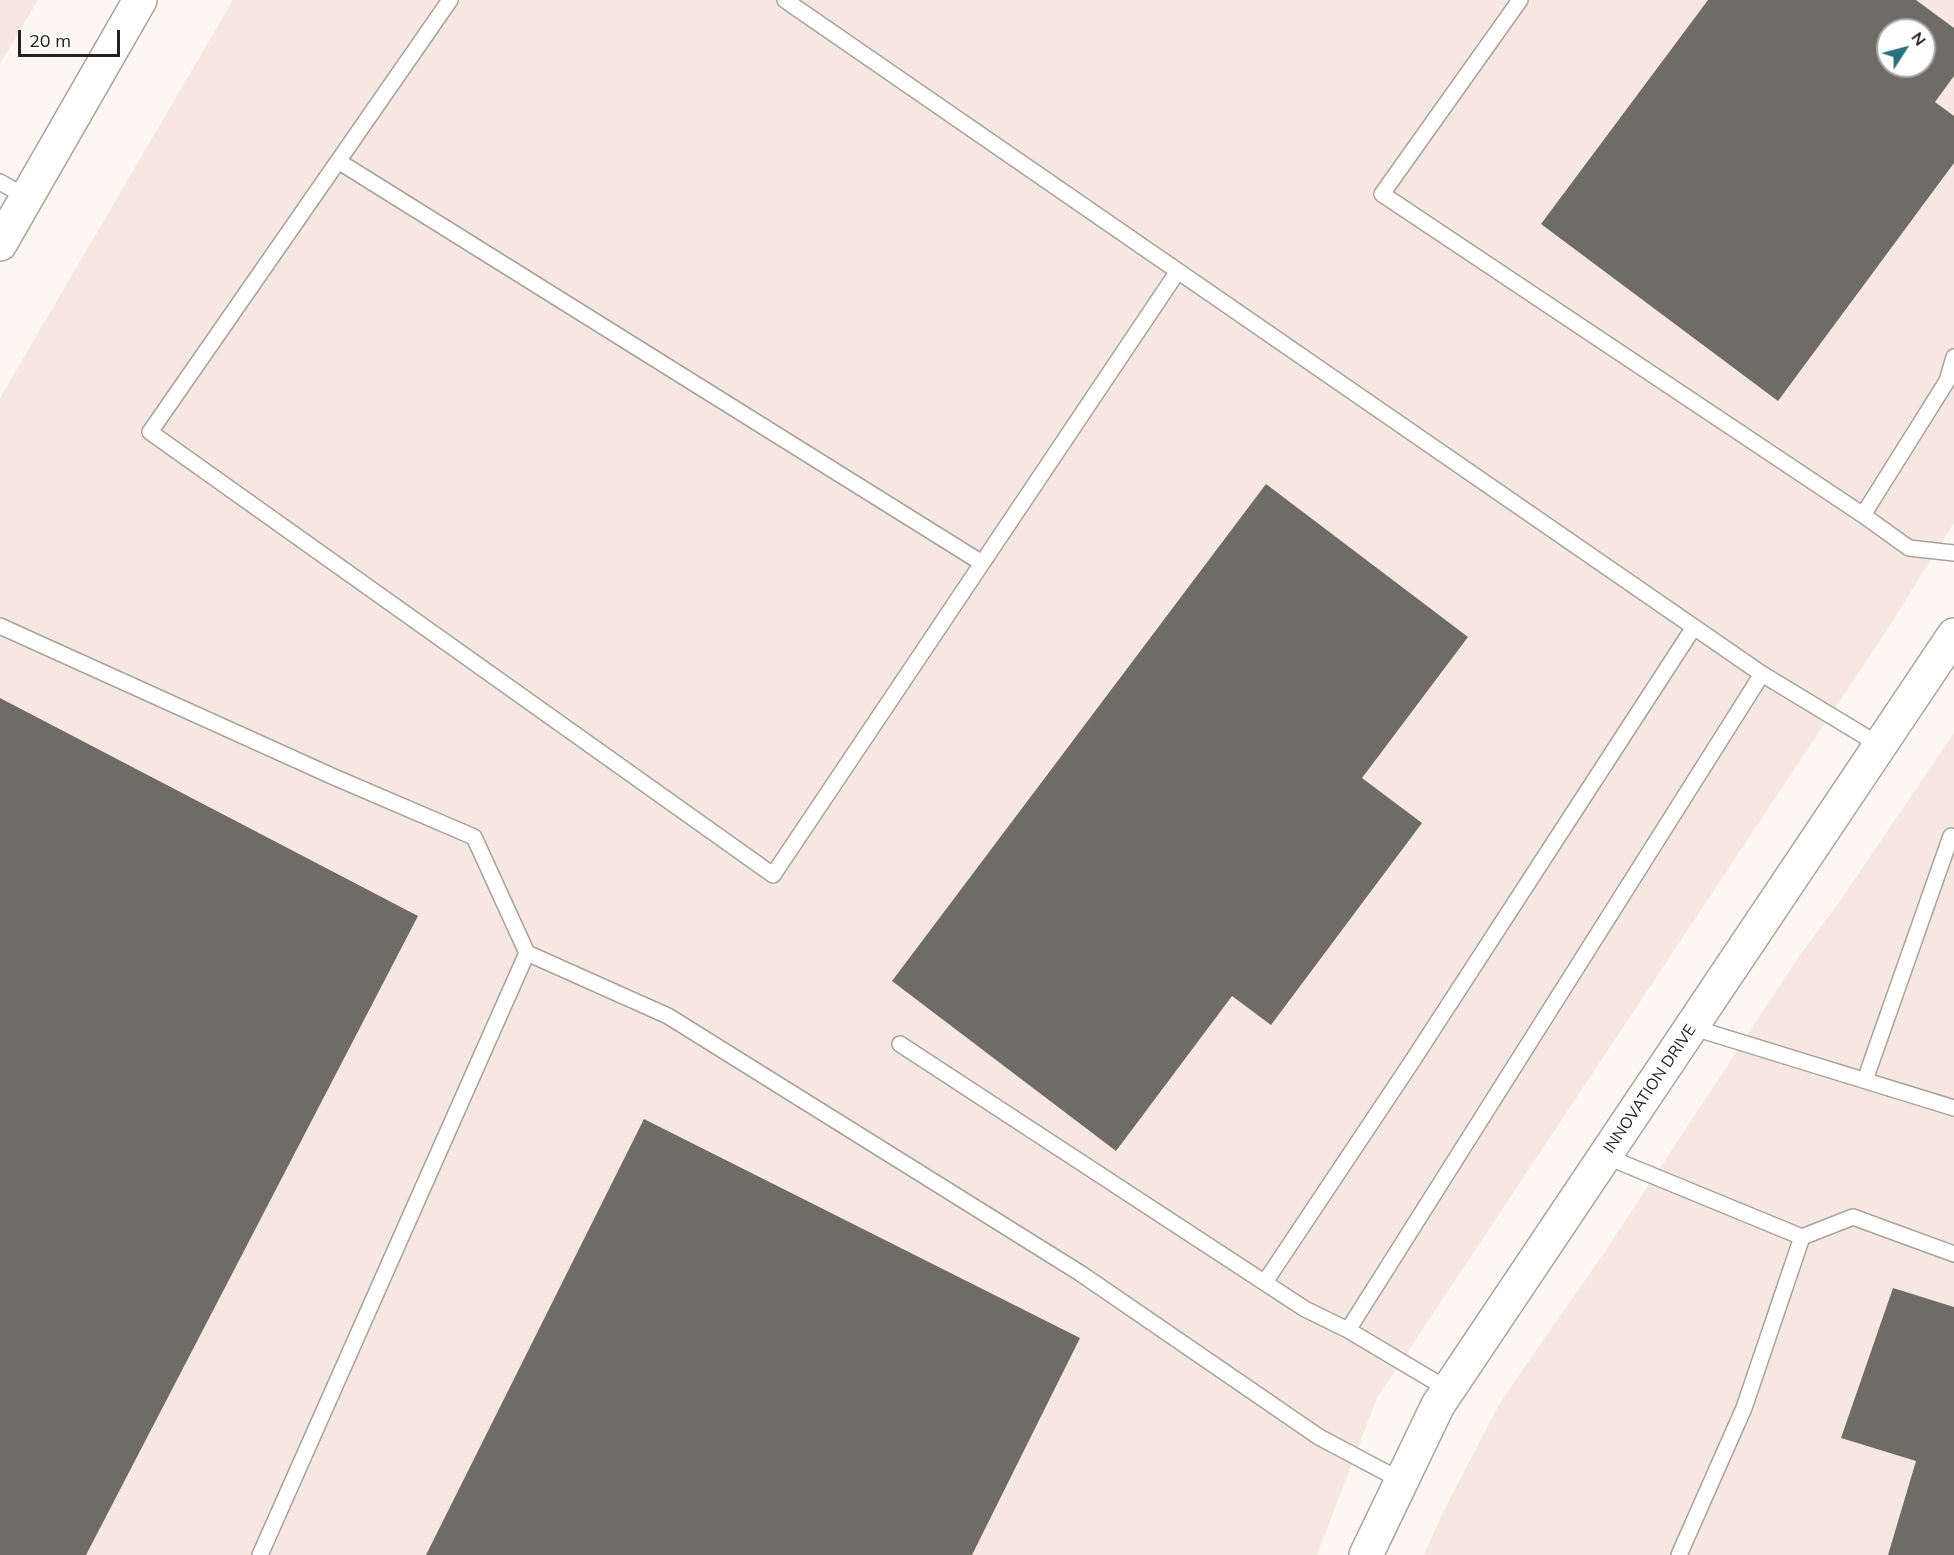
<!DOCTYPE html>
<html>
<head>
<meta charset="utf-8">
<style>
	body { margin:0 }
	#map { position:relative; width:1954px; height:1555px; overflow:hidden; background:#fdf7f3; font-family:Mulish,sans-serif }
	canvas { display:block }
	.north { position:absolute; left:1876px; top:18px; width:60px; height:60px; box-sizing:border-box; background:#fff; border:2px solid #a7a7a6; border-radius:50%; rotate:54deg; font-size:16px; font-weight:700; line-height:24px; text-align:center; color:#242220 }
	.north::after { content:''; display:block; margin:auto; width:21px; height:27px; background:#2a707e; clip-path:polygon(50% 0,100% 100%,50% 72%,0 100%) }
	.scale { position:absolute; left:18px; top:30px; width:102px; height:27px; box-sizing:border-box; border:3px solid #242220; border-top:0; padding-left:8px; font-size:18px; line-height:21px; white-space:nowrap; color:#242220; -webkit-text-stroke:4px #fff; paint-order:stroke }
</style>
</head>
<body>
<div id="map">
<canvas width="1954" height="1555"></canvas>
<div class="north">N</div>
<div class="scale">20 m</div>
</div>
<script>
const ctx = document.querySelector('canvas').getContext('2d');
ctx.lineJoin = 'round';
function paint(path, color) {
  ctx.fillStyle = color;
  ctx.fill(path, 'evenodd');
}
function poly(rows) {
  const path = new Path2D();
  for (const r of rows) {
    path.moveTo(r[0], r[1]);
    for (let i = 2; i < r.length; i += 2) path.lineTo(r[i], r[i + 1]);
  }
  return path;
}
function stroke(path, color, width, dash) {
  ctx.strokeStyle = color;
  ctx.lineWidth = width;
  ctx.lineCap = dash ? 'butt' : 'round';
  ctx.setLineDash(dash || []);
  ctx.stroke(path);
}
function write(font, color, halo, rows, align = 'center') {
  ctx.font = font + ' Mulish,sans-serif';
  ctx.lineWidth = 6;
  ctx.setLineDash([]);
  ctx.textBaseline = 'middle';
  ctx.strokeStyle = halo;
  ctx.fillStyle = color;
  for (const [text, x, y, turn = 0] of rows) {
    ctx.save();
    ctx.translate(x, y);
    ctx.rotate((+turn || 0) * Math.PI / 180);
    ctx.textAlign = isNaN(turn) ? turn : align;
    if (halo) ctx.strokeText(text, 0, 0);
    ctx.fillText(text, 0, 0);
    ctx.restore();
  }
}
paint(poly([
	[0,0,38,0,0,64],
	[233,0,1954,0,1954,523,1892,622,1377,1398,1317,1555,0,1555,0,398],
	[1888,30,1924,30,1924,66,1888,66],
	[1954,733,1954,1555,1424,1555,1442,1514,1501,1401,1606,1250,1800,955,1840,901]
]), '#f6e8e0');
paint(poly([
	[1708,0,1916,0,1954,28,1954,76,1935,102,1954,116,1954,163,1778,401,1541,224],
	[1888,30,1924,30,1924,66,1888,66],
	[1266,484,1468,637,1362,778,1422,823,1271,1025,1232,996,1116,1151,892,981],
	[0,698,418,916,86,1555,0,1555],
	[644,1119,1080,1338,972,1555,426,1555],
	[1893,1288,1954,1307,1954,1555,1888,1555,1916,1461,1841,1438]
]), '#6f6c67');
const lane = poly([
	[450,0,150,432,773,875,1178,271],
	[785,0,1762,674,1881,746],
	[1520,0,1382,194,1863,515],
	[338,161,982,563],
	[0,182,28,198],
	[1954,357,1947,381,1863,515,1909,548,1954,553],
	[0,626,334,777,474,837,527,953,260,1555],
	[527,953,668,1016,1080,1273,1319,1437,1402,1481],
	[1691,1027,1954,1108],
	[900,1044,1305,1309,1348,1330,1449,1390],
	[1865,1080,1951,836],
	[1605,1156,1802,1237,1853,1217,1954,1254],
	[1265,1282,1413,1060,1694,627],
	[1348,1330,1762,674],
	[1679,1555,1744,1408,1802,1237]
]);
const secondary = poly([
	[0,244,140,0],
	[1366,1555,1438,1405,1954,635]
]);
stroke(lane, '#a8a29e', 18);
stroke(secondary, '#a8a29e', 36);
stroke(lane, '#fff', 15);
stroke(secondary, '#fff', 33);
write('16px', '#242220', '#fff', [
	["INNOVATION DRIVE",1650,1089,-56]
]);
</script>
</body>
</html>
